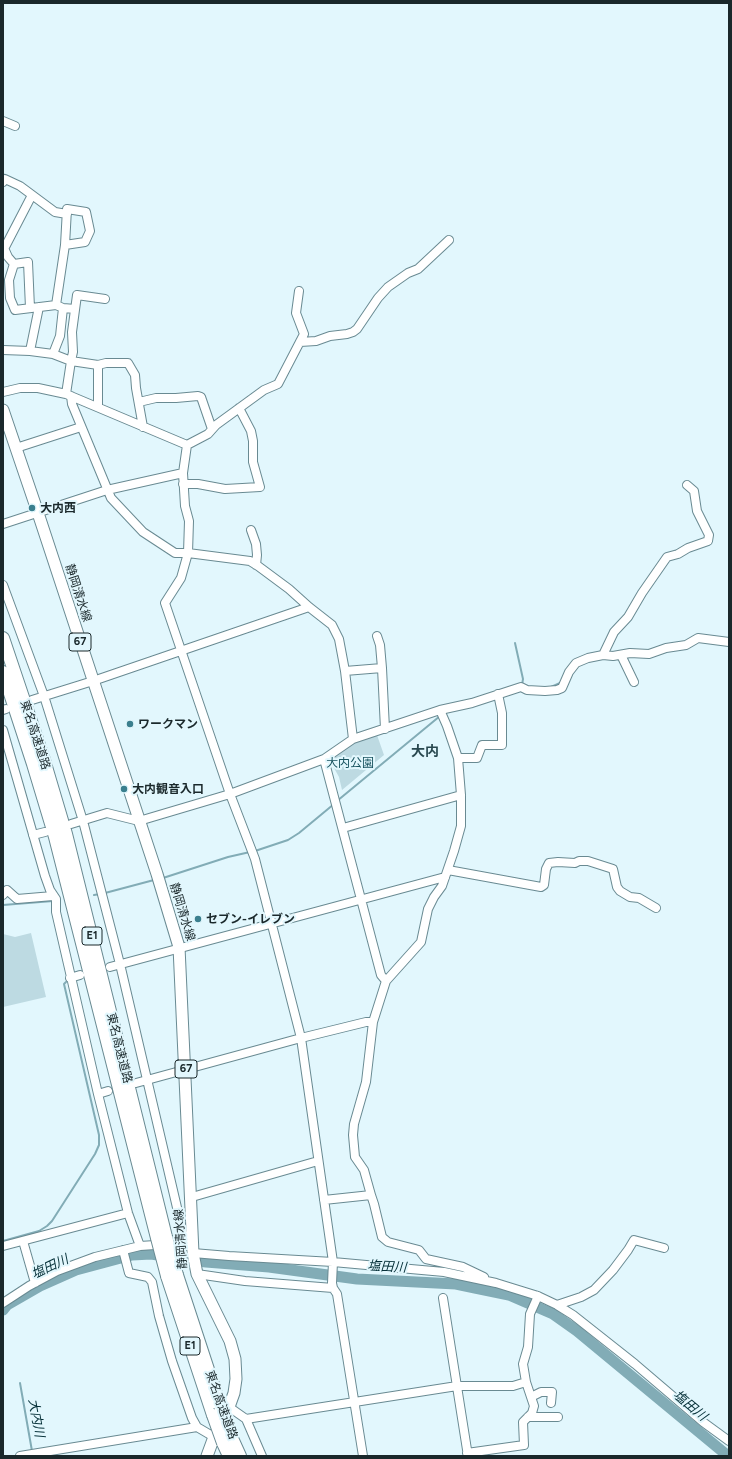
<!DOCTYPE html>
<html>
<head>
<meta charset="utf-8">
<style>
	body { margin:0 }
	#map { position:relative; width:732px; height:1459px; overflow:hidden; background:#e2f7fd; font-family:Figtree,sans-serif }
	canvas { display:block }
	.frame { position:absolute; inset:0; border:4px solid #1a282b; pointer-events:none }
</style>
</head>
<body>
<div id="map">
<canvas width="732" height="1459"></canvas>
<div class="frame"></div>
</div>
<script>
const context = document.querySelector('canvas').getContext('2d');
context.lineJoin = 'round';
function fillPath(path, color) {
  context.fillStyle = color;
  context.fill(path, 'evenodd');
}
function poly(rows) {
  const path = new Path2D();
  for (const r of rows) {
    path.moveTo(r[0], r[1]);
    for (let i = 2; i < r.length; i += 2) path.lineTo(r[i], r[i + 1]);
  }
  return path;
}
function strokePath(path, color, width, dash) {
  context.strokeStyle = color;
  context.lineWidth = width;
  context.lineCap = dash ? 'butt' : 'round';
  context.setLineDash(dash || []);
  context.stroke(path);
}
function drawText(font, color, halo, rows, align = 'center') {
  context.font = font + ' Figtree,"Noto Sans JP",sans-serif';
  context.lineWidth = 4;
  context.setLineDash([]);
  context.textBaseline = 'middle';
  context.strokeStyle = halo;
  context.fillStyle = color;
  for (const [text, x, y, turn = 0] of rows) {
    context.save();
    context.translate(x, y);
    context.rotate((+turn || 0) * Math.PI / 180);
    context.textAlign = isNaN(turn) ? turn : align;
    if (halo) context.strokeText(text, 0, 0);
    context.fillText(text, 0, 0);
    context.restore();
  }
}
fillPath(poly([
	[377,735,384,755,342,790,339,777,329,759,354,742],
	[31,933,46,997,3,1007,3,934,15,937]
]), '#bddae2');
strokePath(poly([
	[515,643,523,679,522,685],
	[551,687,560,683],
	[337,801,440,716],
	[255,851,288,840,299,833,334,804],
	[163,878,228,857,250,852],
	[105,893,154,880],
	[94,895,100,894],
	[3,905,53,901],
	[3,1241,39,1231,47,1226,52,1221,95,1154,99,1145,99,1135,64,984,66,982],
	[20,1383,32,1451]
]), '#82acb6', 2);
strokePath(poly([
	[3,1310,7,1305,40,1286,76,1270,132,1255,151,1254,206,1262,269,1267,357,1279,456,1284,475,1288,509,1295,553,1314,577,1331,728,1456]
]), '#82acb6', 11);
const minor = poly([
	[3,121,15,126],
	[3,182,5,179,20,186,55,212,67,214],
	[3,246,8,257,14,264,9,280,10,298,15,310,56,305,63,308,75,309],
	[4,249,32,195],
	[14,264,28,262,30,308],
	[56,305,65,245,67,209,86,212,90,231,85,242,65,245],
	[300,342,316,341,330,336,347,334,353,332,357,329,378,298,388,287,408,273,418,269,449,240],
	[3,350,30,351,53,354,71,361,98,365,106,363,128,363,135,375,136,388,143,427],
	[30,351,39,307],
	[53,354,60,336,63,308],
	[3,392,20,388,38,388,66,394,187,445],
	[66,394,71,361,73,352,72,332,77,295,105,299],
	[71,396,72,404,111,498,143,532,175,553,188,553,250,561,258,566,289,589,309,607,332,625,339,639,345,671,353,739],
	[139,402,156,398,176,398,198,396,201,397,212,429],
	[98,407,98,365],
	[187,445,183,473,185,506,189,521,188,553,181,578,165,603,230,794,255,859,301,1038,333,1262,332,1283,333,1288],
	[187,445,208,434,216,425,264,390,278,384,304,334,296,313,299,291],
	[16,448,81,427],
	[183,484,198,484,225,489,260,487,253,462,253,441,251,431,239,408],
	[3,524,107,490,183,473],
	[251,530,256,544,257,555,256,565],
	[3,585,44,696,83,821,120,964,186,1246],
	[377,636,380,645,382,668,385,729],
	[603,655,614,632,628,617,642,593,667,557,678,554,688,548,708,541,709,535,697,511,694,491,687,485],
	[621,655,634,682],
	[345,671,382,668],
	[32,700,93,681,309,607],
	[3,710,6,709],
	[3,730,45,876,50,890,56,899,56,912,98,1094,128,1213,140,1246],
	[458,758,477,758,482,745,502,745,502,713,498,694],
	[324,759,381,975,386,981],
	[71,824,107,813,139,821,230,794,324,759,353,739,440,710,472,703,521,687,527,690,545,691,557,690,562,688,569,672,576,663,588,658,603,655,613,656,630,653,649,654,666,648,686,645,698,638,729,642],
	[343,828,461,795],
	[33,835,45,832],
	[448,870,541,887,544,885,546,869,549,863,558,862,575,863,579,861,588,861,613,869,617,887,620,891,630,897,639,898,656,908],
	[3,895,7,890,17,899,53,896],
	[110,967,445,877],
	[70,978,80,975],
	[136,1083,301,1038,366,1022,373,1022,386,981,421,942,428,909,434,897,442,886,454,851,461,826,461,795,458,758,447,726,440,710],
	[98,1094,108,1091],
	[371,1195,364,1170,355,1157,353,1135,354,1124,366,1082,373,1022],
	[192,1197,318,1161],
	[324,1200,371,1195,374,1204,382,1237,388,1242,419,1250,426,1259,463,1267,484,1277],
	[23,1241,35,1283],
	[3,1246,128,1213],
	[123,1250,129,1273,148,1277,152,1282,159,1316,172,1361,192,1418,197,1427,214,1437],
	[193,1253,229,1256,333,1262,444,1272,496,1283,538,1296,557,1305,573,1315,635,1364,703,1422,729,1441],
	[197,1274,245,1281,333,1288,337,1294,363,1456],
	[443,1298,468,1456],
	[3,1303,29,1286,57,1271,95,1257,140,1246,155,1245,190,1245],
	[557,1305,581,1297,594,1290,613,1270,628,1250,634,1240,664,1248],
	[531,1397,541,1392,552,1392,551,1403],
	[229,1407,246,1419,262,1456],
	[528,1417,558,1417],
	[246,1419,457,1386,513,1386,526,1382,523,1364,528,1347,530,1314,538,1296],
	[467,1453,524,1445,523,1422,532,1413,534,1406,526,1382],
	[20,1456,197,1427]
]);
const major = poly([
	[3,410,38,513,157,874,179,947,193,1253,197,1274,230,1341,235,1359,236,1379,234,1393,229,1407,214,1437,207,1456]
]);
const highway = poly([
	[3,638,44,760,66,834,166,1237],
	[3,672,33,764,55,837,157,1238],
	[177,1275,220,1406],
	[167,1276,213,1415],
	[230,1434,240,1456],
	[223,1443,229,1456]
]);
strokePath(minor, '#698a92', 10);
strokePath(major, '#698a92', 13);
strokePath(highway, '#698a92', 14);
strokePath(minor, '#fff', 8);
strokePath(major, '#fff', 11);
strokePath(highway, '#fff', 12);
const highwayBridge = poly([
	[166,1237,177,1275],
	[157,1238,167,1276],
	[220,1406,230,1434],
	[213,1415,223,1443]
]);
strokePath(highwayBridge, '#698a92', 14, []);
strokePath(highwayBridge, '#fff', 12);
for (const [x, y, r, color] of [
	[32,508,4,"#3b7f8e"],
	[130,724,4,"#3b7f8e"],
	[124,789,4,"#3b7f8e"],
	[198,919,4,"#3b7f8e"]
]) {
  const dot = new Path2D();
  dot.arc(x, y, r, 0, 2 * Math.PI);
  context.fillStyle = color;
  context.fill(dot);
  strokePath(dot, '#e2f7fd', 1.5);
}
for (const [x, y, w] of [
	[80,642,22],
	[92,936,20],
	[186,1069,22],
	[190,1346,20]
]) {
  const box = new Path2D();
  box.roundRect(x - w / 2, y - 9, w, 18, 3);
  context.fillStyle = '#e2f7fd';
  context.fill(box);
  strokePath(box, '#1a282b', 1);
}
drawText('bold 11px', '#1a282b', null, [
	["67",80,642],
	["E1",92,936],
	["67",186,1069],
	["E1",190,1346]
]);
drawText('bold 12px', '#1a282b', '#e2f7fd', [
	["大内西",40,508],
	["ワークマン",138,724],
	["大内観音入口",132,789],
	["セブン-イレブン",206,919]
], 'left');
drawText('12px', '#1a282b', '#e2f7fd', [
	["静岡清水線",78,593,72],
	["東名高速道路",35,735,72],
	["静岡清水線",182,912,73],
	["東名高速道路",119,1048,76],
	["静岡清水線",181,1239,-94],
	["東名高速道路",221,1405,70]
]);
drawText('12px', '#17525e', '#e2f7fd', [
	["大内公園",350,763]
]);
drawText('italic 13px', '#042f37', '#e2f7fd', [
	["塩田川",50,1267,-25],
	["塩田川",387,1267,3],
	["塩田川",690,1406,40],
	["大内川",36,1418,80]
]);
drawText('bold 14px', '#28484f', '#e2f7fd', [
	["大内",425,752]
]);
</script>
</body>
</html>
